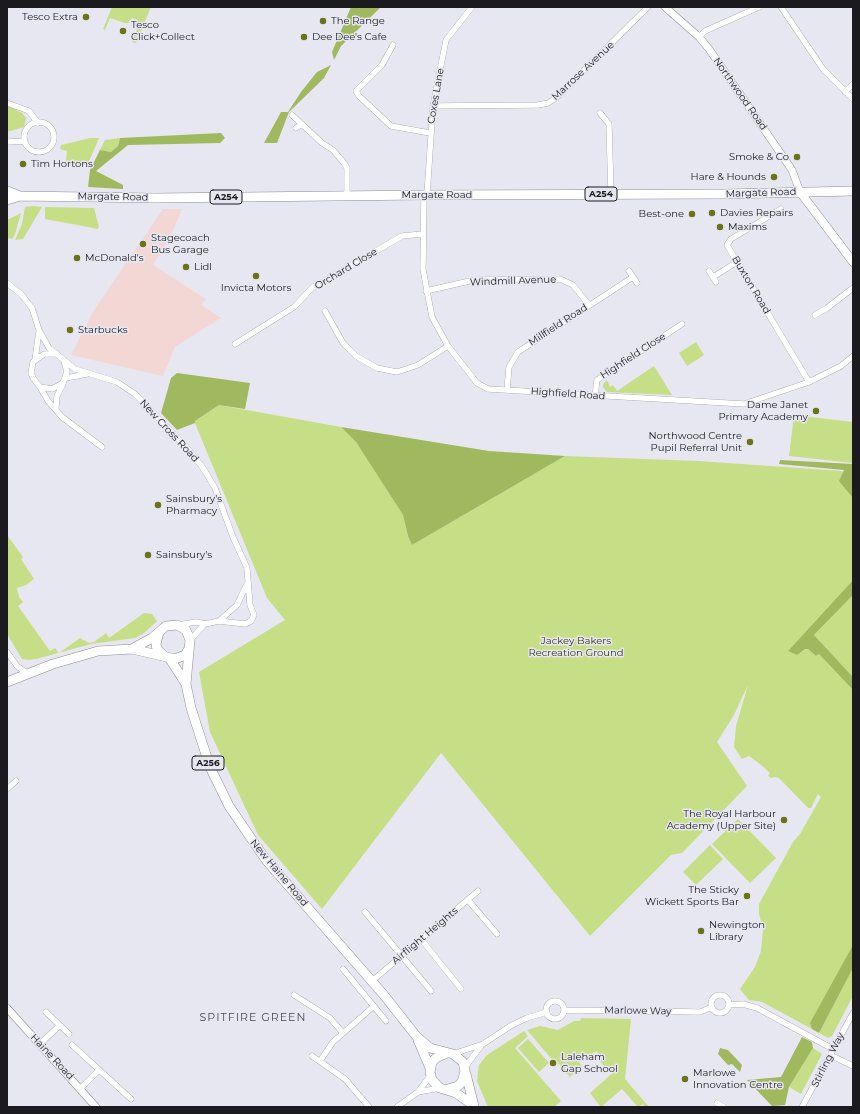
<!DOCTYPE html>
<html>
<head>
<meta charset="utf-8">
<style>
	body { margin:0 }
	#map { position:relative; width:860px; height:1114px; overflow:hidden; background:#e7e7f2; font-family:Montserrat,sans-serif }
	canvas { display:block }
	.frame { position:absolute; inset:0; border:8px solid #1b1b1f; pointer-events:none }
</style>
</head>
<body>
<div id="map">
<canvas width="860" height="1114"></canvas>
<div class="frame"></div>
</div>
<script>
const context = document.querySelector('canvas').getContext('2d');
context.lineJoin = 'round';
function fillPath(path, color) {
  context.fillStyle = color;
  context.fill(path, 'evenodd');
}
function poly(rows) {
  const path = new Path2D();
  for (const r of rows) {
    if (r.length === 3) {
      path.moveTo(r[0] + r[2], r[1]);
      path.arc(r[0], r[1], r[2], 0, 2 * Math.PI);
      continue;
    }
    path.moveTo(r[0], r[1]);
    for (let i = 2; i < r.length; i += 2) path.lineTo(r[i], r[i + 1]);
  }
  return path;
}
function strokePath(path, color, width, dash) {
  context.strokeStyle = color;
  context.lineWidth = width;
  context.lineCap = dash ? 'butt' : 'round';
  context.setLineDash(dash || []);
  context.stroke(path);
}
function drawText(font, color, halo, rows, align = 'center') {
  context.font = font + ' Montserrat,sans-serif';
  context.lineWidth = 3;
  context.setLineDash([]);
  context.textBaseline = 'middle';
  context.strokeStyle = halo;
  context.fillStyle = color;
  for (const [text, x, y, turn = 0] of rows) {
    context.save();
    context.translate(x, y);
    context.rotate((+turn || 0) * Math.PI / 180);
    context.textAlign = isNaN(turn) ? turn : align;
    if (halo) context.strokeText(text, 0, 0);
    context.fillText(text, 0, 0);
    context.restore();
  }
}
fillPath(poly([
	[163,209,182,209,168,242,153,265,206,299,201,305,221,318,175,347,163,376,71,355,94,310]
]), '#f2d7d5');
fillPath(poly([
	[112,7,151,7,136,43,132,42,137,29,133,23,135,19,132,18,128,23,125,23,110,18,105,30,103,29],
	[7,105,22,113,26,118,24,127,7,132],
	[90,138,99,138,87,166,70,165,70,162,66,161,67,151,60,149,61,145],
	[120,138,118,146,111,152,100,150,105,140],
	[34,206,42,207,23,239,15,240,22,224,25,207],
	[45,207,94,208,99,227,97,229,88,227,45,219],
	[21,213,15,234,12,239,7,238,7,220],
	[696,342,704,355,687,366,679,353],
	[654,366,672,395,607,392,603,387,603,384,607,380,610,387,613,385,617,391],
	[219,405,341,427,356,442,403,515,408,536,412,545,565,456,698,461,842,471,853,486,853,580,788,651,808,649,816,656,819,654,853,690,853,954,812,1029,762,1002,749,1000,740,989,755,967,761,951,763,929,759,914,759,904,793,842,800,834,821,797,818,794,811,808,808,808,779,778,775,777,771,778,768,776,770,773,760,764,749,756,742,759,734,747,736,726,748,685,734,715,717,742,747,786,682,853,671,855,590,936,441,753,322,909,258,835,210,732,199,672,285,620,267,598,195,423,195,421],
	[794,415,853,422,853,463,789,456],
	[7,535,23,557,21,559,34,579,26,585,17,588,19,597,23,602,18,606,50,651,55,648,59,653,80,638,89,643,94,642,106,633,109,638,144,613,152,614,157,621,144,633,135,638,91,644,36,659,29,660,22,659,7,634],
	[853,595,853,677,814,635],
	[738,819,776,858,750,883,712,844],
	[710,845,723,859,696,885,683,872],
	[853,968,853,996,832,1036,828,1038,819,1033],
	[581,1018,631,1019,625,1079,649,1107,645,1107,643,1104,638,1107,622,1089,601,1107,590,1093,616,1070,615,1068,609,1072,598,1059,601,1056,596,1051,590,1056,588,1054,579,1062,582,1066,570,1077,556,1061,563,1054,554,1062,527,1030,540,1026,558,1030,574,1021,580,1021],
	[524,1031,528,1036,515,1048,561,1101,554,1107,488,1107,477,1081,479,1065,487,1055],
	[528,1039,549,1063,539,1072,518,1048],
	[813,1048,822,1054,801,1094,789,1087]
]), '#c6de86');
fillPath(poly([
	[351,7,381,7,341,46,334,60,332,52],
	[331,65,324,78,289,112,277,143,264,143,281,112,288,112,301,92,317,72],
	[221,133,225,138,220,143,128,145,96,171,123,185,123,189,88,187,90,170,100,150,111,152,118,146,120,138],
	[177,373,250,383,245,409,219,405,195,421,195,423,177,430,161,413,171,378],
	[341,427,489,451,565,456,412,545,408,536,403,515,356,442],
	[780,460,853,464,853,498,839,481,844,470,779,464],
	[853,580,853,595,814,635,853,677,853,690,819,654,816,656,808,649,805,649,797,655,788,651],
	[853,945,853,968,819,1033,812,1029,810,1023],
	[802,1037,812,1042,813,1048,789,1087,785,1105,772,1106,747,1080,781,1077],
	[720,1048,728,1050,742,1065,740,1072,732,1064,728,1065,718,1054]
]), '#a0b85e');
const minor = poly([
	[781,7,823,69,853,99],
	[699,37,705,31,759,7],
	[393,45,382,65,356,91,359,96,391,126,430,133],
	[845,92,853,84],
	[7,103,29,111,38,123],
	[433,106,538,105,548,103,556,98,648,7],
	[600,113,609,124,611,194],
	[292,115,322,143,333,150,344,163,347,168,347,196],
	[39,137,15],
	[296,128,302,124],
	[7,142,25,141],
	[424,195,423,269,432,317,448,346,477,383,488,389,744,404,809,382,841,366,853,356],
	[427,195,433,106,446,40,472,7],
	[781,209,731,239,727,245,809,382],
	[629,271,637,283],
	[709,271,716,282],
	[713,277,737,262],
	[7,283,21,294,32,308,39,330,49,348,75,369,117,382,135,394,189,450,203,468,215,488,233,537,247,568,250,605,254,615,251,621,245,624,219,621,205,624,196,622,178,625],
	[426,291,474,280,560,279,573,285,589,305],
	[325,311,343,343,356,356,377,368,397,372,418,365,448,346],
	[815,315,827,308,853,288],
	[235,344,294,307,312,288,402,236,422,234],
	[54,354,44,354,33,362,31,373,33,378,40,387,52,389,63,383,67,372,64,361],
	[35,360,39,331],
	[66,378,87,374],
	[40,387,48,401,62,417,102,447],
	[507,390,509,367,518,352,633,277],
	[595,396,597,380,682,324],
	[56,408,57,396,63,384],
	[219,621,237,605,247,584],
	[190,640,205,624],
	[7,652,17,666,28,674],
	[7,789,16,781],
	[468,900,497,934],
	[365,912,431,991],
	[421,939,461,989],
	[343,969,386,1021],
	[372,981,478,891],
	[720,1004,9],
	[294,995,330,1018,343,1033],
	[555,1010,9],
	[729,1005,743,1004,757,1008,833,1049],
	[564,1010,700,1012,712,1007],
	[46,1012,69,1034],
	[40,1044,59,1026],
	[72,1045,131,1099],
	[453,1054,483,1044,512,1025,527,1018,547,1012],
	[830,1055,853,1066],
	[312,1056,345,1079,369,1107],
	[320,1061,333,1042,374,1006],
	[465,1067,481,1046],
	[81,1088,99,1070],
	[418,1092,430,1076],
	[717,1103,724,1107],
	[397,1107,418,1092,440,1088],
	[802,1107,853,1013]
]);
const tertiary = poly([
	[665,7,699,37,709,49,792,170,800,192],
	[7,1008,96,1107]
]);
const secondary = poly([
	[800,192,853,262]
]);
const primary = poly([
	[7,191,20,196,154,198,424,195,725,194,853,191],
	[7,200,20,196],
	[159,632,156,644,157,649,165,657],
	[132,649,152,638,166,626,177,625,186,630,190,640,186,684,191,708,210,767,229,806,266,860,383,994,417,1037,430,1048,453,1054,463,1062,465,1071,462,1082,458,1086,448,1089],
	[170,659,186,684],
	[7,682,53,664,98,651,132,649,175,659,185,655,188,650],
	[418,1040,430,1068],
	[447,1053,436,1058,432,1062,430,1072,432,1080,440,1088,456,1093,473,1105],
	[466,1074,474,1106]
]);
strokePath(minor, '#8c8c97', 6);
strokePath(tertiary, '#8c8c97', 8);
strokePath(secondary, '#8c8c97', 9);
strokePath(primary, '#8c8c97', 10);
strokePath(minor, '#fff', 5.5);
strokePath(tertiary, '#fff', 7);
strokePath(secondary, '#fff', 8);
strokePath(primary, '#fff', 9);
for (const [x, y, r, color] of [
	[86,17,4,"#6c7219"],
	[323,21,4,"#6c7219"],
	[123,31,4,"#6c7219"],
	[304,37,4,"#6c7219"],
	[797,157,4,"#6c7219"],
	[23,164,4,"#6c7219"],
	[774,177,4,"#6c7219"],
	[712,213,4,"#6c7219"],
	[692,214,4,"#6c7219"],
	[720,227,4,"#6c7219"],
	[143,244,4,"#6c7219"],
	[77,258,4,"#6c7219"],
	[186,267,4,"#6c7219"],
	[256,276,4,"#6c7219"],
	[70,330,4,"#6c7219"],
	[816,411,4,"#6c7219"],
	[750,442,4,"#6c7219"],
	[158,505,4,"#6c7219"],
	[148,555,4,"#6c7219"],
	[784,820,4,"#6c7219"],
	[747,896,4,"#6c7219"],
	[701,931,4,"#6c7219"],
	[553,1063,4,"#6c7219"],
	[685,1079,4,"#6c7219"]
]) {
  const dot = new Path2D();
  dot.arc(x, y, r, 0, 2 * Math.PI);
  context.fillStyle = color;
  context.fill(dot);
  strokePath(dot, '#e7e7f2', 1.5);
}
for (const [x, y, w] of [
	[601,194,32],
	[226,197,32],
	[208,763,32]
]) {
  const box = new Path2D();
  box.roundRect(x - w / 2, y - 7, w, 14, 3);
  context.fillStyle = '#e7e7f2';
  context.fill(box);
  strokePath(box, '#1b1b1f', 1);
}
drawText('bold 9px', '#1b1b1f', null, [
	["A254",601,194],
	["A254",226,197],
	["A256",208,763]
]);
drawText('10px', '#1b1b1f', '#e7e7f2', [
	["Tesco Extra",78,17,"right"],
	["The Range",331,21],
	["Tesco",131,25],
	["Click+Collect",131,37],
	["Dee Dee's Cafe",312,37],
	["Smoke & Co",789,157,"right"],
	["Tim Hortons",31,164],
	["Hare & Hounds",766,177,"right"],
	["Davies Repairs",720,213],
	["Best-one",684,214,"right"],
	["Maxims",728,227],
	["Stagecoach",151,238],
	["Bus Garage",151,250],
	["McDonald's",85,258],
	["Lidl",194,267],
	["Invicta Motors",256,288,"center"],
	["Starbucks",78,330],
	["Dame Janet",808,405,"right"],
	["Primary Academy",808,417,"right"],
	["Northwood Centre",742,436,"right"],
	["Pupil Referral Unit",742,448,"right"],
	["Sainsbury's",166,499],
	["Pharmacy",166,511],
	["Sainsbury's",156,555],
	["The Royal Harbour",776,814,"right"],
	["Academy (Upper Site)",776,826,"right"],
	["The Sticky",739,890,"right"],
	["Wickett Sports Bar",739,902,"right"],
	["Newington",709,925],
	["Library",709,937],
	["Laleham",561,1057],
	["Gap School",561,1069],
	["Marlowe",693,1073],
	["Innovation Centre",693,1085]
], 'left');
drawText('10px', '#1b1b1f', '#e7e7f2', [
	["Marrose Avenue",583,71,-43],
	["Northwood Road",740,94,55],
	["Coxes Lane",436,96,-80],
	["Margate Road",761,193,-2],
	["Margate Road",437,195],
	["Margate Road",113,197,1],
	["Orchard Close",346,269,-31],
	["Windmill Avenue",513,281,-2],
	["Buxton Road",751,285,59],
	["Millfield Road",558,325,-33],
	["Highfield Close",633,356,-33],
	["Highfield Road",568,394,4],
	["New Cross Road",169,431,47],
	["New Haine Road",279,873,50],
	["Airflight Heights",425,936,-40],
	["Marlowe Way",638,1011,1],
	["Haine Road",52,1057,47],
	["Stirling Way",828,1060,-63]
]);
drawText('10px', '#2e3812', '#e7e7f2', [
	["Jackey Bakers",576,641],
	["Recreation Ground",576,653]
]);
context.letterSpacing = '1px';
drawText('11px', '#4c4b55', '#e7e7f2', [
	["SPITFIRE GREEN",253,1018]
]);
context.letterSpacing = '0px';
</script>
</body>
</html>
